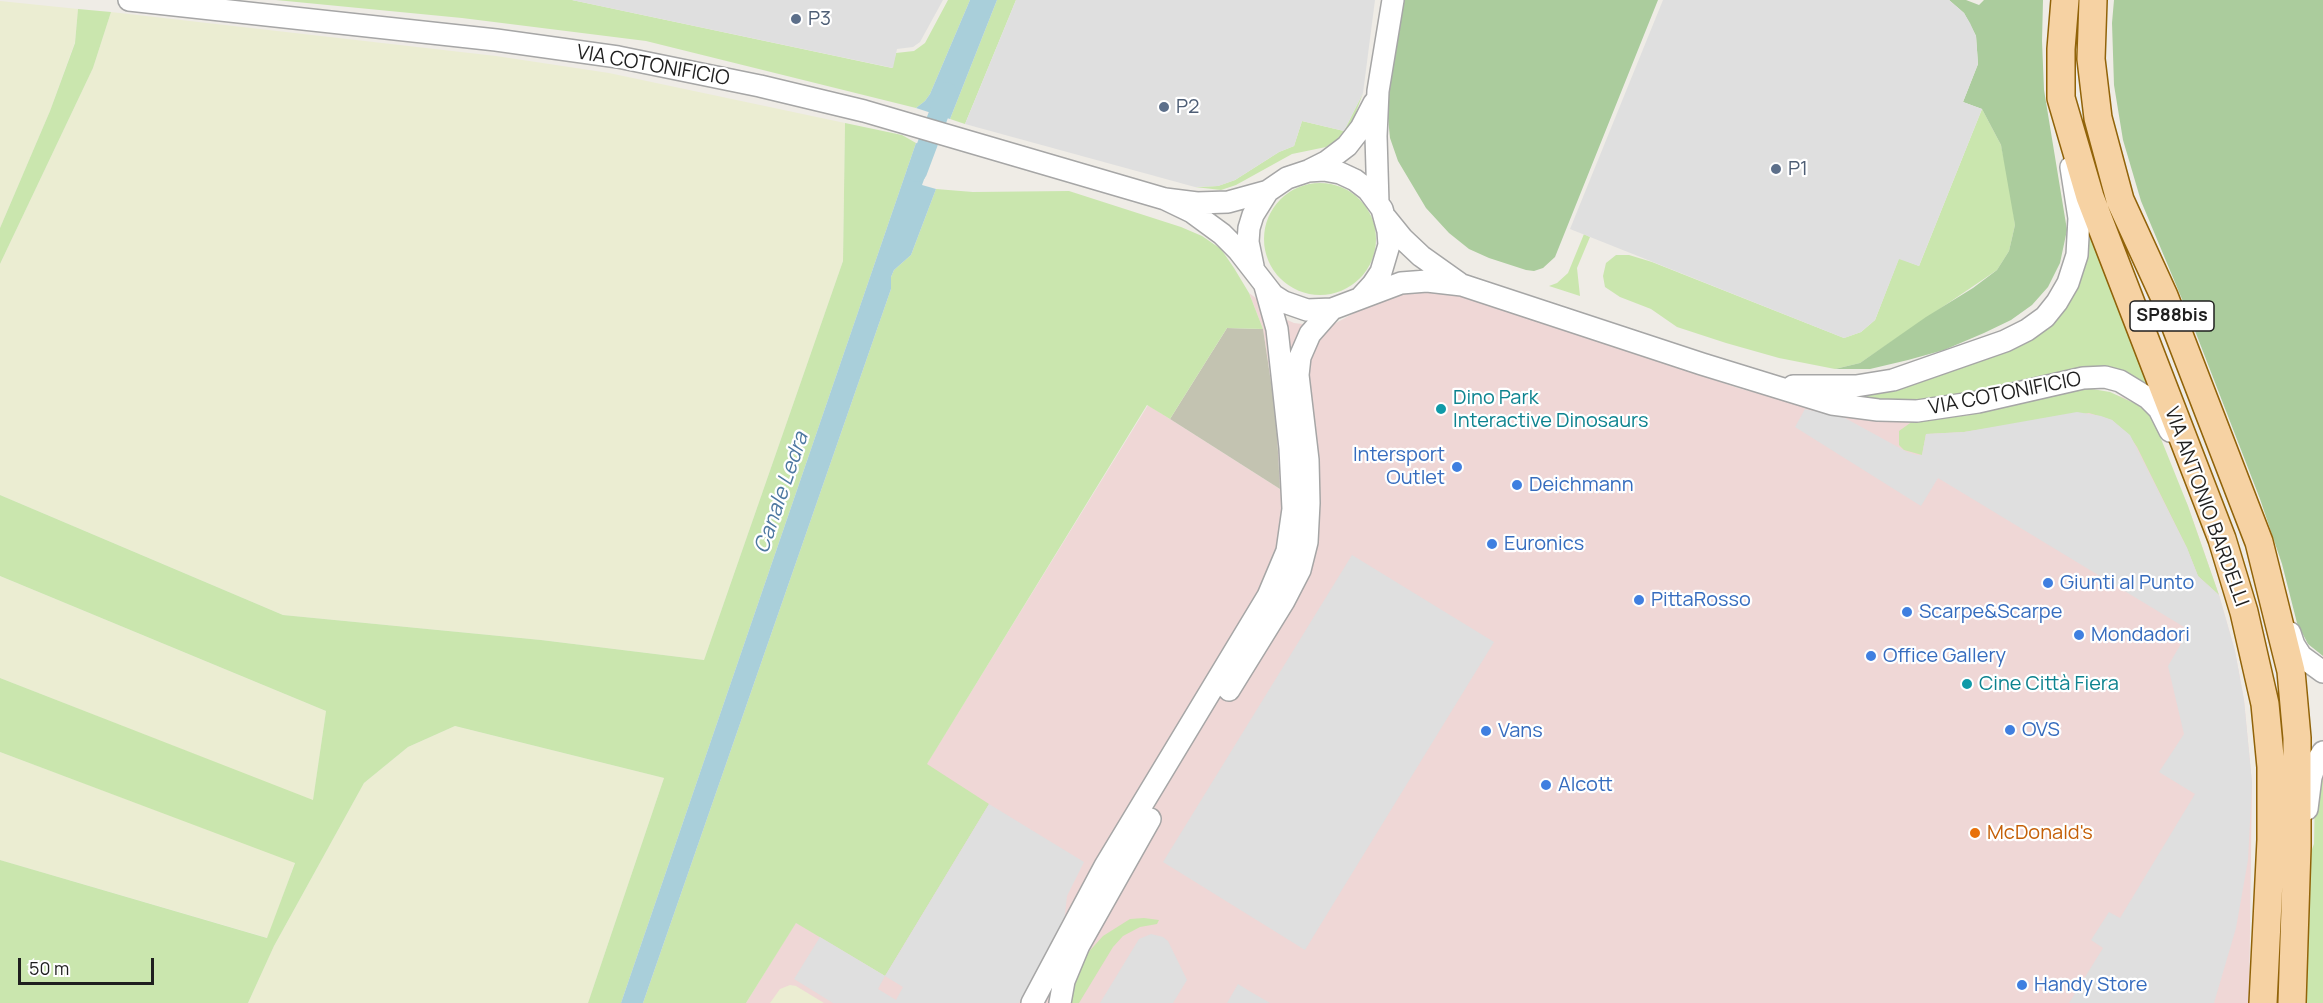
<!DOCTYPE html>
<html>
<head>
<meta charset="utf-8">
<style>
	body { margin:0 }
	#map { position:relative; width:2323px; height:1003px; overflow:hidden; background:#efece6; font-family:Manrope,sans-serif }
	canvas { display:block }
	.scale { position:absolute; left:18px; top:958px; width:136px; height:27px; box-sizing:border-box; border:3px solid #1f1f1f; border-top:0; padding-left:8px; font-size:18px; line-height:21px; white-space:nowrap; color:#1f1f1f; -webkit-text-stroke:4px #fff; paint-order:stroke }
</style>
</head>
<body>
<div id="map">
<canvas width="2323" height="1003"></canvas>
<div class="scale">50 m</div>
</div>
<script>
const context = document.querySelector('canvas').getContext('2d');
context.lineJoin = 'round';
function fillPath(path, color) {
  context.fillStyle = color;
  context.fill(path, 'evenodd');
}
function poly(rows) {
  const path = new Path2D();
  for (const r of rows) {
    if (r.length === 3) {
      path.moveTo(r[0] + r[2], r[1]);
      path.arc(r[0], r[1], r[2], 0, 2 * Math.PI);
      continue;
    }
    path.moveTo(r[0], r[1]);
    for (let i = 2; i < r.length; i += 2) path.lineTo(r[i], r[i + 1]);
  }
  return path;
}
function strokePath(path, color, width, dash) {
  context.strokeStyle = color;
  context.lineWidth = width;
  context.lineCap = dash ? 'butt' : 'round';
  context.setLineDash(dash || []);
  context.stroke(path);
}
function drawText(font, color, halo, rows, align = 'center') {
  context.font = font + ' Manrope,sans-serif';
  context.lineWidth = 4.5;
  context.setLineDash([]);
  context.textBaseline = 'middle';
  context.strokeStyle = halo;
  context.fillStyle = color;
  for (const [text, x, y, turn = 0] of rows) {
    context.save();
    context.translate(x, y);
    context.rotate((+turn || 0) * Math.PI / 180);
    context.textAlign = isNaN(turn) ? turn : align;
    if (halo) context.strokeText(text, 0, 0);
    context.fillText(text, 0, 0);
    context.restore();
  }
}
fillPath(poly([
	[1411,288,1464,295,1738,388,1816,409,1898,420,1934,420,1971,415,1988,408,2076,390,2092,389,2123,397,2147,412,2188,506,2219,595,2235,651,2244,700,2252,783,2249,1003,746,1003,796,922,885,976,926,765,1148,405,1280,489,1276,416,1263,329,1249,293,1283,318,1294,323,1319,326,1334,324,1380,299]
]), '#efd7d6');
fillPath(poly([
	[1227,328,1263,329,1276,416,1280,489,1170,419]
]), '#c3c3b1');
fillPath(poly([
	[0,1,78,9,75,42,50,111,0,228],
	[111,12,496,56,609,73,845,123,843,261,704,660,541,640,283,615,0,495,0,264,93,68],
	[0,576,326,711,313,801,0,678],
	[455,726,664,778,588,1003,248,1003,274,946,364,783,408,747],
	[0,752,295,862,268,938,0,860],
	[790,985,796,986,824,1003,770,1003,780,989]
]), '#ebedd2');
fillPath(poly([
	[276,0,572,0,892,68,896,53,914,51,925,43,948,0,970,0,930,94,925,101,916,108,646,41,462,18],
	[997,0,1016,0,965,124,950,119],
	[78,9,111,12,93,68,0,264,0,228,50,111,75,43],
	[1363,93,1351,126,1337,140,1326,147,1292,154,1236,185,1221,190,1195,187,1218,186,1235,180,1279,152,1294,146,1302,121,1344,131],
	[1982,109,2001,145,2011,192,2015,225,2009,251,1997,270,1860,363,1835,369,1779,358,1726,343,1677,327,1651,309,1620,297,1605,287,1603,276,1606,263,1616,255,1629,255,1652,262,1844,338,1861,332,1875,320,1899,258,1919,266],
	[845,123,902,135,916,143,621,1003,588,1003,664,778,455,726,408,747,364,783,274,946,248,1003,0,1003,0,860,267,938,295,863,0,752,0,678,313,800,326,711,0,576,0,495,283,615,541,640,704,660,843,261],
	[1320,239,56],
	[936,189,973,192,1069,191,1181,227,1202,236,1221,249,1234,268,1249,293,1263,329,1227,328,1170,419,1147,405,927,764,989,804,885,976,796,923,746,1003,643,1003,891,289,891,277,894,270,911,255],
	[2090,227,2153,389,2128,374,1974,392,1928,400,1883,402,1823,394,1995,353,2085,264],
	[1584,234,1590,237,1577,268,1580,296,1549,286,1557,283,1568,273],
	[2092,389,2110,392,2136,404,2147,412,2155,424,2188,506,2219,595,2198,576,2187,548,2137,447,2129,435,2112,420,2089,413,1964,432,1926,434,1922,455,1904,450,1899,445,1899,431,1913,421,1971,415,1988,408,2076,390],
	[2323,764,2323,1003,2301,1003,2305,868,2314,844,2315,791],
	[1144,918,1159,920,1157,924,1140,927,1123,936,1113,947,1079,1003,1066,1003,1085,956,1103,936,1130,919]
]), '#cae6ae');
fillPath(poly([
	[1403,0,1658,0,1555,257,1543,268,1534,271,1526,270,1489,258,1469,249,1449,233,1426,208,1398,161,1390,138,1387,108],
	[1949,0,1966,0,1979,5,1984,0,2043,0,2042,41,2044,90,2067,230,2060,263,2048,287,2032,305,2011,320,1984,333,1944,350,1908,360,1870,369,1835,369,1860,363,1926,317,1973,288,1997,270,2009,251,2015,225,2001,145,1982,109,1963,102,1978,64,1976,36,1964,13],
	[2114,0,2323,0,2323,656,2308,644,2297,623,2282,564,2260,499,2192,323,2141,201,2123,140,2114,85,2112,23]
]), '#abcc9d');
fillPath(poly([
	[572,0,943,0,920,42,913,47,897,49,893,68],
	[1016,0,1375,0,1363,93,1344,131,1302,121,1294,146,1279,152,1235,180,1218,186,1195,187,965,124],
	[1663,0,1949,0,1964,13,1970,23,1976,36,1978,64,1963,102,1982,109,1919,266,1899,259,1875,320,1861,332,1844,338,1570,229],
	[1805,409,1845,418,1907,452,1917,455,1922,455,1926,434,1964,432,2077,412,2101,416,2112,420,2130,435,2187,548,2198,576,2219,595,2235,651,2244,700,2252,783,2248,860,2236,928,2214,1003,2069,1003,2103,948,2091,940,2109,912,2120,918,2195,794,2159,772,2184,734,2168,666,2189,630,1938,478,1921,506,1795,427],
	[1352,555,1494,642,1305,950,1163,862],
	[989,804,1084,862,1067,896,1064,923,1019,1003,833,1003,794,979,820,937,885,976],
	[885,976,903,987,896,1000,878,989],
	[1151,934,1163,937,1168,941,1187,980,1173,1003,1100,1003,1139,939],
	[1238,984,1251,992,1270,1003,1227,1003]
]), '#dfdfdf');
fillPath(poly([
	[970,0,997,0,950,119,916,108,925,101,930,94],
	[916,143,935,149,922,185,936,189,911,255,894,270,891,277,891,289,643,1003,621,1003]
]), '#a9cfda');
strokePath(poly([
	[917,172,947,92]
]), '#a9cfda', 20);
const minor = poly([
	[129,0,496,40,618,57,760,86,864,111,1165,199,1197,203,1228,202,1268,191],
	[1310,170,1326,162,1347,146,1361,128,1374,103],
	[1165,199,1192,212,1222,234,1238,250,1273,295,1284,302,1307,310,1332,309,1401,283,1427,281,1462,285,1702,364,1832,404,1878,410,1917,411,1978,402,2083,378,2105,377,2120,381,2148,398,2159,409,2170,431],
	[1378,203,1376,136,1378,91,1393,0],
	[1386,218,1403,239,1421,256,1459,283],
	[1253,266,1248,242,1249,228,1253,215,1268,191,1287,178,1308,171,1324,170,1340,173,1355,180,1368,190,1382,209,1388,231,1389,245,1381,272,1373,284,1362,296],
	[1793,386,1856,386,1893,380,2005,341,2027,330,2045,317,2057,302,2068,283,2077,255,2079,218,2071,167],
	[2290,633,2294,645,2301,656,2323,672],
	[1229,690,1284,601,1300,570,1307,542,1309,503,1308,460,1298,375,1300,357,1310,334,1332,309],
	[2307,809,2311,777,2316,763,2323,752],
	[1032,1003,1105,866,1268,596,1287,551,1293,509,1290,448,1277,329,1265,286],
	[1060,1003,1064,981,1079,945,1150,819]
]);
const major = poly([
	[2065,0,2061,49,2061,98,2090,197,2222,539,2244,612,2265,704,2271,767,2271,840,2263,1003],
	[2093,0,2091,59,2098,118,2120,200,2164,296,2259,542,2291,671,2297,738,2297,847,2292,1003]
]);
strokePath(minor, '#a6a6a6', 24);
strokePath(major, '#916309', 30);
strokePath(minor, '#fff', 21);
strokePath(major, '#f6d2a3', 27);
for (const [x, y, r, color] of [
	[796,19,6,"#5c6f8a"],
	[1164,107,6,"#5c6f8a"],
	[1776,169,6,"#5c6f8a"],
	[1441,409,6,"#0f9aa8"],
	[1457,467,6,"#3f7fe0"],
	[1517,485,6,"#3f7fe0"],
	[1492,544,6,"#3f7fe0"],
	[2048,583,6,"#3f7fe0"],
	[1639,600,6,"#3f7fe0"],
	[1907,612,6,"#3f7fe0"],
	[2079,635,6,"#3f7fe0"],
	[1871,656,6,"#3f7fe0"],
	[1967,684,6,"#0f9aa8"],
	[2010,730,6,"#3f7fe0"],
	[1486,731,6,"#3f7fe0"],
	[1546,785,6,"#3f7fe0"],
	[1975,833,6,"#e8710a"],
	[2022,985,6,"#3f7fe0"]
]) {
  const dot = new Path2D();
  dot.arc(x, y, r, 0, 2 * Math.PI);
  context.fillStyle = color;
  context.fill(dot);
  strokePath(dot, '#fff', 2);
}
for (const [x, y, w] of [
	[2172,316,84]
]) {
  const box = new Path2D();
  box.roundRect(x - w / 2, y - 15, w, 30, 4.5);
  context.fillStyle = '#fff';
  context.fill(box);
  strokePath(box, '#1f1f1f', 1.5);
}
drawText('bold 18px', '#1f1f1f', null, [
	["SP88bis",2172,316]
]);
drawText('20px', '#4e5e75', '#fff', [
	["P3",808,19],
	["P2",1176,107],
	["P1",1788,169]
], 'left');
drawText('20px', '#1f1f1f', '#fff', [
	["VIA COTONIFICIO",653,66,10],
	["VIA COTONIFICIO",2005,394,-11],
	["VIA ANTONIO BARDELLI",2206,507,70]
]);
drawText('20px', '#0d838f', '#fff', [
	["Dino Park",1453,398],
	["Interactive Dinosaurs",1453,421],
	["Cine Città Fiera",1979,684]
], 'left');
drawText('20px', '#366cbe', '#fff', [
	["Intersport",1445,455,"right"],
	["Outlet",1445,478,"right"],
	["Deichmann",1529,485],
	["Euronics",1504,544],
	["Giunti al Punto",2060,583],
	["PittaRosso",1651,600],
	["Scarpe&Scarpe",1919,612],
	["Mondadori",2091,635],
	["Office Gallery",1883,656],
	["OVS",2022,730],
	["Vans",1498,731],
	["Alcott",1558,785],
	["Handy Store",2034,985]
], 'left');
drawText('20px', '#c56008', '#fff', [
	["McDonald's",1987,833]
], 'left');
drawText('italic 21px', '#4d78a1', '#fff', [
	["Canale Ledra",782,493,-71]
]);
</script>
</body>
</html>
